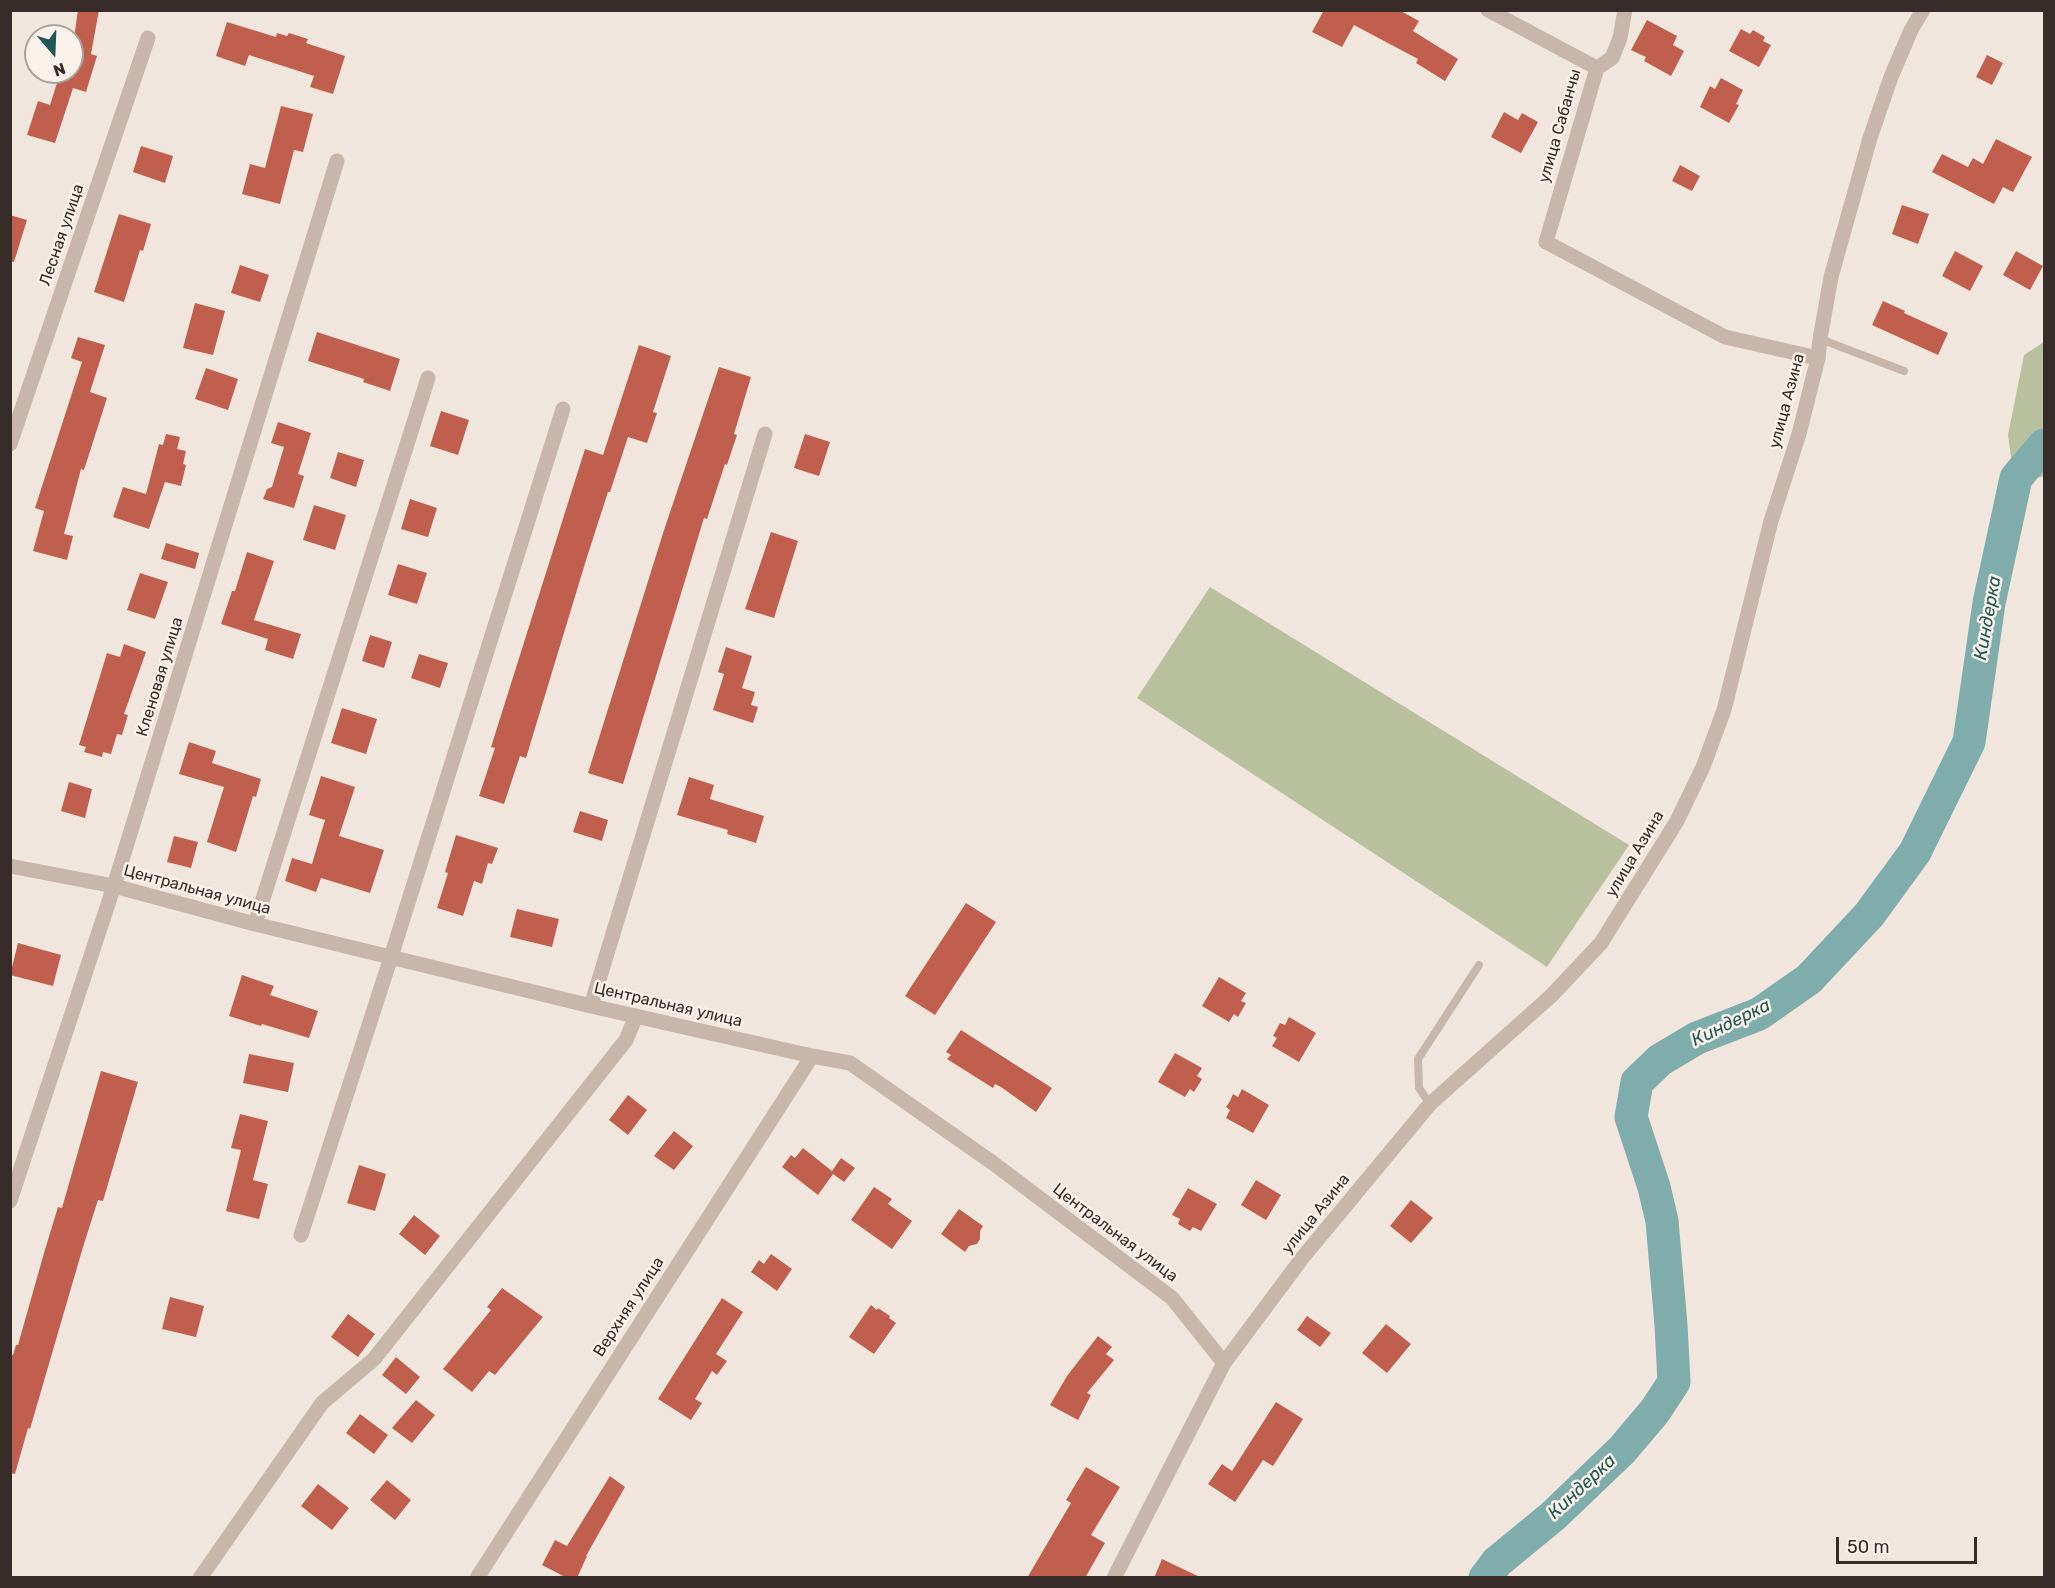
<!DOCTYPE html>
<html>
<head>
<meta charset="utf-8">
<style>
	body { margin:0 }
	#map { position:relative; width:2055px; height:1588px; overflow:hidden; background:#f1e6de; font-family:Rubik,sans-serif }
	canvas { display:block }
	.frame { position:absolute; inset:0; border:12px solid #372c29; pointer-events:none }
	.north { position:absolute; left:24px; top:24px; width:60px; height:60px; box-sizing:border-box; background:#f9f1ea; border:2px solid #aba29d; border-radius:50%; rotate:161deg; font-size:16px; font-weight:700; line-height:24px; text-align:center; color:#372c29 }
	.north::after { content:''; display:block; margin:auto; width:21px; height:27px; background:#215755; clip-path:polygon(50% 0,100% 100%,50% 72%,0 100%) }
	.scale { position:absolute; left:1836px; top:1537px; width:141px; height:27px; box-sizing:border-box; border:3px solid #372c29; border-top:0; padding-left:8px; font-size:18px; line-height:21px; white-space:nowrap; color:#372c29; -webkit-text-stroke:4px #f9f1ea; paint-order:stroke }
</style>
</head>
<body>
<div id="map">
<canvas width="2055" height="1588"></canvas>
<div class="frame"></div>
<div class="north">N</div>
<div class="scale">50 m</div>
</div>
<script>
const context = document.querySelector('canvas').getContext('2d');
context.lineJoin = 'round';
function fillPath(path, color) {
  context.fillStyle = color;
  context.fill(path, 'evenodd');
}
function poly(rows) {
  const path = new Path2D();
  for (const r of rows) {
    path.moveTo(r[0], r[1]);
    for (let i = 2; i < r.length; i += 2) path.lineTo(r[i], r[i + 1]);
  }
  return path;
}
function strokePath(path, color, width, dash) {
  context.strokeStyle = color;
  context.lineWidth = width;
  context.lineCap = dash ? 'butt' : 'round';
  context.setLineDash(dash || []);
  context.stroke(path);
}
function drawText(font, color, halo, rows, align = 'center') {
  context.font = font + ' Rubik,sans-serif';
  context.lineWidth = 5;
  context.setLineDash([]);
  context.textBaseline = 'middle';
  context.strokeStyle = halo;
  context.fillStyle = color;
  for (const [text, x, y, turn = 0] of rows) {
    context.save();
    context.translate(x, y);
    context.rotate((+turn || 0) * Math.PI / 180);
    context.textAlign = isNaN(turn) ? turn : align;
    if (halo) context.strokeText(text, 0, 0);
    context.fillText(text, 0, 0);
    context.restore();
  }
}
fillPath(poly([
	[2044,342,2044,476,2033,479,2013,472,2008,435,2024,355],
	[1210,587,1629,845,1547,967,1137,698]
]), '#b8c09e');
strokePath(poly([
	[1485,1578,1497,1562,1553,1516,1622,1450,1655,1411,1674,1382,1671,1325,1662,1221,1654,1187,1631,1117,1637,1082,1660,1060,1697,1038,1759,1014,1809,979,1869,915,1915,852,1969,742,1989,603,2016,478,2044,445]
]), '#7eadab', 33);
fillPath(poly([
	[78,10,99,10,91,54,97,56,86,92,73,88,55,143,27,135,38,101,50,105,57,83,33,75,34,72,72,72,72,52],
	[1324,10,1399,10,1419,21,1413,31,1458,59,1445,81,1416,63,1418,59,1354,25,1342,47,1312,32],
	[1647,20,1677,36,1673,45,1684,51,1671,76,1644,61,1646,57,1631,50],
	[227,22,276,37,277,33,287,36,289,33,308,39,306,43,345,56,333,94,310,87,314,76,249,55,245,66,216,56],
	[1741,29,1750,34,1753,30,1765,37,1763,41,1771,45,1759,67,1729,51],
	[1987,55,2003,63,1992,85,1976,77],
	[1721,78,1743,90,1736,104,1739,105,1729,123,1700,107,1710,86,1715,89],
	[281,106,313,114,303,152,294,150,280,204,242,194,250,164,265,168],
	[1504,112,1518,120,1522,113,1538,122,1521,153,1491,137],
	[1996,139,2032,157,2013,192,2003,187,1994,204,1932,172,1942,154,1968,167,1973,158,1983,164],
	[141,146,173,156,165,183,133,172],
	[1680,165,1700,176,1692,191,1672,181],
	[1902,205,1929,214,1918,244,1892,234],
	[119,214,151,224,143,251,140,250,124,302,94,292],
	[10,215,27,220,14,262,10,261],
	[1955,251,1983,266,1970,291,1942,276],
	[2016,251,2043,266,2030,290,2003,275],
	[240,265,269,275,260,302,231,293],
	[1883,301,1905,311,1904,313,1948,333,1938,355,1872,325],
	[195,303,225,311,213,355,183,348],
	[317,332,400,359,390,391,363,382,364,379,308,361],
	[78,337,105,345,90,392,107,398,84,470,81,469,64,534,73,536,67,560,33,551,44,511,35,508,82,362,71,358],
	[639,345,671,356,653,412,657,413,647,443,628,437,610,492,608,492,587,557,526,758,520,756,504,804,479,796,495,748,491,747,585,449,603,455],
	[719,367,751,377,734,434,737,435,727,465,725,464,707,519,704,518,623,784,588,773,665,527],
	[206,368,238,379,228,410,195,399],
	[441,411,469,420,458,455,430,446],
	[278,422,311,433,298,474,304,476,294,508,263,499,267,489,272,487,284,447,271,443],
	[166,434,180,437,177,449,186,451,183,464,186,465,181,486,165,482,149,529,113,517,123,487,146,494,159,444,163,445],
	[805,434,830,442,819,476,794,468],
	[338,452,364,460,356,487,330,478],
	[410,499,437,508,428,537,401,529],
	[314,505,346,515,335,550,303,540],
	[771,532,798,541,774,618,745,609],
	[166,543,199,553,195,569,161,559],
	[247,552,274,561,254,620,301,634,293,659,265,650,268,639,221,624,232,591,235,591],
	[398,564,427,573,417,604,388,595],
	[140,573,168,582,155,619,127,610],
	[370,635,392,642,384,668,362,661],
	[124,644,146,652,124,714,128,715,122,735,117,734,111,754,103,752,102,757,84,752,86,747,79,745,107,653,120,657],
	[726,647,752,656,742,688,755,692,751,705,758,707,753,723,713,710,724,674,718,672],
	[419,654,448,663,440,688,411,678],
	[342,708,377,719,366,754,331,743],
	[189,742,216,751,212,763,261,779,256,797,253,796,236,852,207,842,224,787,179,774],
	[321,776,355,787,339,836,384,850,370,893,321,878,316,892,285,881,292,858,312,864,325,820,309,815],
	[689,777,714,785,710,799,764,816,756,843,727,834,728,830,677,815],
	[69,782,92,789,85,818,61,811],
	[580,811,608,820,602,841,573,832],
	[456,835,498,848,492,864,488,863,482,884,474,881,463,916,437,908,448,873,445,872],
	[174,836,198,842,191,868,167,862],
	[966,903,996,922,935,1015,905,996],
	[517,909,559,919,552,947,510,937],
	[18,943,61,955,53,986,10,975],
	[242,975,274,986,270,995,318,1011,309,1038,262,1024,261,1026,229,1016],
	[1219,977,1246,993,1241,1001,1246,1003,1238,1017,1234,1014,1229,1022,1202,1006],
	[1289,1017,1316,1033,1299,1062,1272,1046,1277,1038,1273,1036,1280,1023,1285,1025],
	[961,1030,1052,1088,1036,1112,1001,1087,995,1084,993,1088,947,1059,951,1055,946,1052],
	[1175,1053,1202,1068,1197,1076,1202,1079,1194,1092,1190,1089,1185,1097,1158,1082],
	[249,1054,294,1063,288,1092,243,1083],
	[101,1071,138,1082,103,1201,98,1200,83,1247,30,1429,28,1428,15,1474,10,1473,10,1354,13,1355,16,1345,18,1345,44,1253,58,1207,62,1208],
	[1242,1089,1269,1105,1253,1133,1226,1118,1230,1110,1226,1107,1230,1101,1233,1094,1238,1097],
	[628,1095,647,1110,628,1135,609,1120],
	[240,1114,268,1121,253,1180,268,1184,259,1219,226,1211,241,1150,231,1148],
	[674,1131,693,1146,674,1170,654,1156],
	[803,1148,832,1171,841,1158,855,1168,844,1182,833,1174,818,1195,782,1167,791,1155,795,1158],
	[359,1165,386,1174,375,1211,347,1203],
	[1256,1180,1281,1195,1266,1220,1241,1205],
	[874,1187,892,1199,888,1204,912,1221,892,1249,851,1220],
	[1188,1188,1217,1204,1201,1231,1193,1227,1190,1231,1178,1224,1180,1219,1172,1215],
	[1411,1200,1433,1218,1411,1243,1390,1226],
	[959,1209,983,1226,980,1231,980,1239,977,1244,969,1246,965,1252,941,1234],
	[414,1215,440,1236,425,1255,399,1234],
	[771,1254,792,1269,777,1291,751,1272,759,1260,764,1264],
	[502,1288,543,1317,495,1375,489,1371,472,1392,443,1369,491,1310,487,1307],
	[170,1297,204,1306,196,1337,162,1329],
	[722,1298,743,1312,716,1354,727,1361,717,1375,712,1371,695,1399,702,1403,691,1420,658,1399],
	[871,1305,877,1310,878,1308,890,1316,889,1318,896,1323,874,1354,849,1337],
	[348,1314,375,1334,358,1357,331,1337],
	[1307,1316,1331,1333,1320,1347,1297,1330],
	[1386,1324,1411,1344,1387,1373,1362,1353],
	[1098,1336,1112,1347,1106,1354,1114,1360,1087,1393,1091,1395,1078,1420,1050,1405,1067,1376],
	[396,1357,420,1377,406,1394,382,1375],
	[416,1400,435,1415,412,1443,392,1428],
	[1276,1402,1303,1419,1273,1466,1263,1460,1235,1502,1208,1484,1222,1464,1232,1471],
	[360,1414,388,1435,374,1454,346,1433],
	[1086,1467,1120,1487,1091,1535,1105,1543,1085,1578,1027,1578,1071,1503,1066,1500],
	[610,1476,625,1487,586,1556,587,1556,577,1578,567,1578,542,1565,555,1540,567,1546],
	[387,1480,411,1500,395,1520,370,1500],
	[318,1484,349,1508,332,1530,301,1506],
	[1162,1559,1202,1578,1154,1578]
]), '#c05f4d');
strokePath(poly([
	[1820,339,1904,371],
	[1430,1104,1419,1088,1418,1059,1479,965]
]), '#c9b6aa', 8);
strokePath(poly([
	[1488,10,1597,68],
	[1597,68,1546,242,1725,337,1818,358],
	[1597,68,1612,58,1620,38,1625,10],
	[10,444,148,38],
	[10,866,114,886,255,924,591,1006,812,1056,850,1063,993,1163,1172,1298,1224,1363],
	[255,924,428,378],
	[591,1006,765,434],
	[10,1201,114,886,337,161],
	[301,1235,391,957,563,409],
	[200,1578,322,1403,374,1359,626,1040,636,1016],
	[477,1578,812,1056]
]), '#c9b6aa', 15);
strokePath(poly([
	[1114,1578,1224,1363,1303,1257,1430,1104,1551,996,1601,943,1677,821,1703,767,1724,710,1771,521,1799,434,1818,358,1820,339,1831,277,1870,138,1891,77,1911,30,1923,10]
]), '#c9b6aa', 15);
drawText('16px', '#372c29', '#f9f1ea', [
	["улица Сабанчы",1560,126,-74],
	["Лесная улица",62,235,-71],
	["улица Азина",1787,401,-75],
	["Кленовая улица",160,677,-73],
	["улица Азина",1635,854,-59],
	["Центральная улица",197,890,15],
	["Центральная улица",668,1005,13],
	["улица Азина",1316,1214,-51],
	["Центральная улица",1115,1233,37],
	["Верхняя улица",629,1307,-57]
]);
drawText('italic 18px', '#215755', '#f9f1ea', [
	["Киндерка",1988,618,-80],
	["Киндерка",1731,1023,-26],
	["Киндерка",1582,1487,-43]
]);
</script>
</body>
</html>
